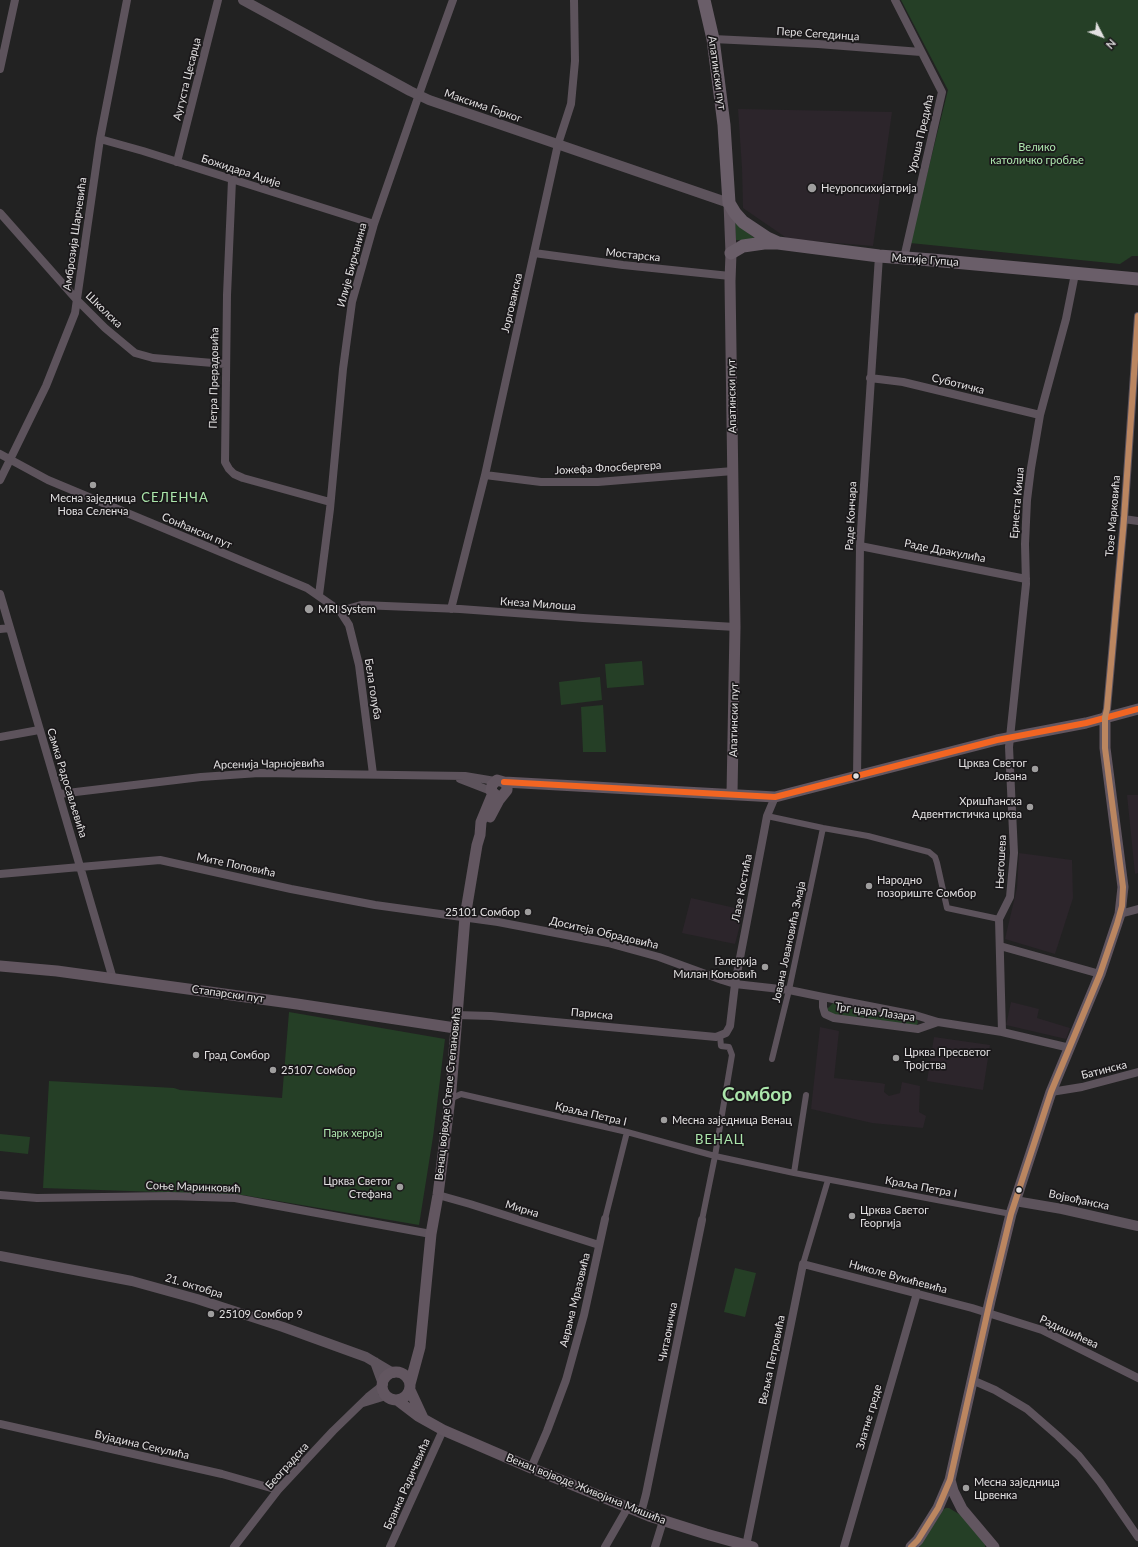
<!DOCTYPE html>
<html>
<head>
<meta charset="utf-8">
<style>
	body { margin:0 }
	#map { position:relative; width:1138px; height:1547px; overflow:hidden; background:#222; font-family:Lato,sans-serif }
	canvas { display:block }
	.north { position:absolute; left:1082px; top:16px; width:40px; height:40px; -webkit-text-stroke:3px #1a181a; paint-order:stroke; rotate:132deg; font-size:11px; font-weight:700; line-height:16px; text-align:center; color:#e2e0e1 }
	.north::after { content:''; display:block; margin:auto; width:14px; height:18px; background:#e2e0e1; clip-path:polygon(50% 0,100% 100%,50% 72%,0 100%) }
</style>
</head>
<body>
<div id="map">
<canvas width="1138" height="1547"></canvas>
<div class="north">N</div>
</div>
<script>
const context = document.querySelector('canvas').getContext('2d');
context.lineJoin = 'round';
function fillPath(path, color) {
  context.fillStyle = color;
  context.fill(path, 'evenodd');
}
function poly(rows) {
  const path = new Path2D();
  for (const r of rows) {
    if (r.length === 3) {
      path.moveTo(r[0] + r[2], r[1]);
      path.arc(r[0], r[1], r[2], 0, 2 * Math.PI);
      continue;
    }
    path.moveTo(r[0], r[1]);
    for (let i = 2; i < r.length; i += 2) path.lineTo(r[i], r[i + 1]);
  }
  return path;
}
function strokePath(path, color, width, dash) {
  context.strokeStyle = color;
  context.lineWidth = width;
  context.lineCap = dash ? 'butt' : 'round';
  context.setLineDash(dash || []);
  context.stroke(path);
}
function drawText(font, color, halo, rows, align = 'center') {
  context.font = font + ' Lato,sans-serif';
  context.lineWidth = 3.5;
  context.setLineDash([]);
  context.textBaseline = 'middle';
  context.strokeStyle = halo;
  context.fillStyle = color;
  for (const [text, x, y, turn = 0] of rows) {
    context.save();
    context.translate(x, y);
    context.rotate((+turn || 0) * Math.PI / 180);
    context.textAlign = isNaN(turn) ? turn : align;
    if (halo) context.strokeText(text, 0, 0);
    context.fillText(text, 0, 0);
    context.restore();
  }
}
fillPath(poly([
	[738,109,892,112,873,246,788,239,743,208,742,168],
	[1127,795,1138,795,1138,873,1135,874],
	[1019,853,1072,860,1073,898,1055,954,1005,939,1017,888],
	[691,898,744,910,735,944,682,933],
	[1011,1002,1039,1009,1037,1018,1070,1028,1066,1039,1006,1025],
	[820,1027,839,1031,834,1078,880,1083,885,1084,884,1092,889,1096,900,1093,902,1082,920,1086,919,1112,926,1116,923,1128,872,1123,811,1109],
	[934,1037,990,1045,983,1090,927,1081]
]), '#2c252b');
fillPath(poly([
	[901,0,1138,0,1138,256,1132,256,1120,264,910,243,948,90],
	[735,222,758,241,736,240],
	[642,661,644,685,607,688,605,664],
	[600,677,602,700,561,705,559,682],
	[603,705,606,752,583,752,581,707],
	[834,1002,917,1020,918,1023,916,1026,830,1015,827,1009],
	[289,1012,445,1039,433,1137,419,1225,243,1195,43,1188,49,1081,174,1088,180,1090,282,1098],
	[0,1134,30,1137,28,1154,0,1151],
	[735,1268,756,1273,745,1317,724,1312],
	[946,1508,949,1508,967,1519,985,1544,985,1547,920,1547,920,1545,944,1509]
]), '#253f26');
strokePath(poly([
	[767,816,823,828,868,836,929,852,935,857,937,863,947,908,999,919],
	[772,1059,789,990,823,828],
	[450,1099,461,1094,627,1132,715,1156,794,1173,1011,1214],
	[794,1173,806,1095],
	[605,1219,627,1132],
	[702,1220,715,1156,732,1055,729,1047,721,1046,720,1036],
	[803,1264,828,1180]
]), '#5d535c', 6);
strokePath(poly([
	[895,0,942,92,904,258],
	[713,39,818,44,921,52],
	[0,69,15,0],
	[100,139,143,151,374,224],
	[177,162,218,0],
	[232,180,227,295,225,462,229,469,234,474,243,478,330,502],
	[0,213,77,300,105,328,135,353,153,358,225,364],
	[534,253,623,265,730,276],
	[870,378,903,382,1040,415],
	[0,454,48,480,307,588,340,611,349,625,359,665,373,774],
	[485,475,541,482,598,482,733,471],
	[0,480,46,386,75,313,100,139,127,0],
	[1124,519,1138,521],
	[860,546,1026,579],
	[0,594,113,979],
	[319,595,330,509,343,369,352,302,374,224,423,83,453,0],
	[451,609,485,475,558,144,571,104,575,61,574,0],
	[340,611,361,605,460,609,583,618,735,627],
	[0,629,10,628],
	[1105,717,1107,709,1124,519,1138,316],
	[0,737,39,730],
	[857,777,860,546,879,256],
	[460,779,491,791],
	[59,794,201,777,259,773,465,776,495,781],
	[0,874,160,860,291,889,375,905,498,922,608,943,659,957,722,980,735,984,789,990,823,997,915,1015,938,1022,1002,1032,1070,1048],
	[1120,914,1138,909],
	[1000,946,1100,974],
	[823,997,823,1007,825,1014,834,1018,918,1029,938,1022],
	[456,1015,491,1016,716,1037,726,1033,730,1026,735,984,764,832,767,816,775,797],
	[1002,1032,999,919,1010,897,1014,853,1009,747,1026,584,1025,544,1027,500,1031,468,1040,415,1066,319,1075,274],
	[1051,1092,1082,1087,1138,1072],
	[0,1195,37,1198,169,1196,235,1198,431,1234],
	[438,1195,470,1204,599,1245],
	[972,1380,995,1390,1027,1409,1058,1436,1079,1456,1100,1482,1138,1537],
	[363,1403,386,1396],
	[0,1424,222,1474,278,1490],
	[531,1468,547,1431,566,1380,584,1315,605,1219],
	[641,1513,646,1494,702,1220],
	[746,1546,803,1264,972,1308,1042,1330,1138,1378],
	[234,1547,278,1490,333,1431,368,1397,382,1386],
	[390,1547,443,1430],
	[605,1547,628,1507],
	[655,1547,663,1521],
	[844,1547,917,1293]
]), '#5d535c', 8);
strokePath(poly([
	[243,0,410,91,429,100,729,203],
	[1015,1201,1062,1209,1138,1226],
	[0,1256,132,1281,197,1299,283,1327,366,1357,393,1373],
	[375,1362,383,1384]
]), '#5d535c', 10);
strokePath(poly([
	[729,203,731,253,730,281,735,627,732,794],
	[504,782,775,797,997,740,1086,723,1138,709],
	[490,817,499,800,507,790,507,786,504,782,497,780,492,785,491,791,497,796,502,796],
	[0,966,57,971,297,1004,455,1028],
	[396,1386,14],
	[410,1384,420,1347,431,1234,438,1195,451,1090,465,917,477,845,480,835,481,822,493,793],
	[410,1390,423,1418],
	[397,1400,418,1416,443,1430,531,1468,649,1516,706,1534,753,1547],
	[950,1480,953,1491,962,1509,994,1547],
	[911,1547,918,1540,938,1508,950,1480,990,1301,1011,1214,1051,1092,1100,974,1120,914,1123,887,1105,748,1105,717]
]), '#625660', 11);
strokePath(poly([
	[704,0,713,39,724,125,729,203,735,213,743,222,767,238,778,243,879,256,932,260,1138,279],
	[731,253,743,246,764,243,776,243]
]), '#6a5e69', 13);
strokePath(poly([
	[504,782,775,797,997,740,1086,723,1138,709]
]), '#f26522', 6);
strokePath(poly([
	[911,1547,918,1540,938,1508,950,1480,990,1301,1011,1214,1051,1092,1100,974,1117,924,1122,906,1123,887,1105,748,1105,717,1107,709,1124,519,1138,316]
]), '#bb8660', 6);
for (const [x, y, r, color] of [
	[812,188,5,"#9f9e9e"],
	[93,485,4,"#9f9e9e"],
	[309,609,5,"#9f9e9e"],
	[1035,769,4,"#9f9e9e"],
	[856,776,3.5,"#e2e0e1"],
	[1030,807,4,"#9f9e9e"],
	[869,886,4,"#9f9e9e"],
	[528,912,4,"#9f9e9e"],
	[765,967,4,"#9f9e9e"],
	[196,1055,4,"#9f9e9e"],
	[896,1058,4,"#9f9e9e"],
	[273,1070,4,"#9f9e9e"],
	[664,1120,4,"#9f9e9e"],
	[400,1187,4,"#9f9e9e"],
	[1019,1190,3.5,"#e2e0e1"],
	[852,1216,4,"#9f9e9e"],
	[211,1314,4,"#9f9e9e"],
	[966,1488,4,"#9f9e9e"]
]) {
  const dot = new Path2D();
  dot.arc(x, y, r, 0, 2 * Math.PI);
  context.fillStyle = color;
  context.fill(dot);
  strokePath(dot, '#1a181a', 1.5);
}
drawText('11px', '#e2e0e1', '#1a181a', [
	["Пере Сегединца",818,34,4],
	["Апатински пут",717,73,82],
	["Аугуста Цесарца",187,79,-76],
	["Максима Горког",483,106,19],
	["Уроша Предића",921,134,-77],
	["Божидара Аџије",241,171,18],
	["Амброзија Шарчевића",75,234,-82],
	["Мостарска",633,255,6],
	["Матије Гупца",925,260,4],
	["Илије Бирчанина",352,265,-75],
	["Јоргованска",512,303,-77],
	["Школска",104,310,44],
	["Петра Прерадовића",214,378,-89],
	["Суботичка",958,384,14],
	["Апатински пут",732,396,-91],
	["Јожефа Флосбергера",608,468,-3],
	["Ернеста Киша",1017,503,-85],
	["Раде Кончара",851,516,-87],
	["Тозе Марковића",1113,516,-85],
	["Сонћански пут",197,531,23],
	["Раде Дракулића",945,551,11],
	["Кнеза Милоша",538,604,4],
	["Бела голуба",373,689,81],
	["Апатински пут",734,720,-89],
	["Арсенија Чарнојевића",269,764,-1],
	["Самка Радосављевића",67,783,73],
	["Његошева",1001,862,-87],
	["Мите Поповића",236,865,12],
	["Лазе Костића",742,888,-79],
	["Доситеја Обрадовића",604,933,13],
	["Јована Јовановића Змаја",789,942,-78],
	["Стапарски пут",228,994,8],
	["Трг цара Лазара",875,1012,8],
	["Париска",592,1014,5],
	["Батинска",1104,1070,-14],
	["Венац војводе Степе Степановића",448,1094,-84],
	["Краља Петра I",591,1114,13],
	["Соње Маринковић",193,1187,2],
	["Краља Петра I",921,1187,11],
	["Војвођанска",1079,1200,12],
	["Мирна",522,1209,17],
	["Николе Вукићевића",898,1277,15],
	["21. октобра",194,1286,17],
	["Аврама Мразовића",575,1300,-76],
	["Читаоничка",668,1332,-79],
	["Радишићева",1069,1332,25],
	["Вељка Петровића",772,1360,-78],
	["Златне греде",869,1417,-74],
	["Вујадина Секулића",142,1445,13],
	["Београдска",287,1466,-48],
	["Бранка Радичевића",407,1484,-66],
	["Венац војводе Живојина Мишића",586,1489,22]
]);
drawText('11px', '#afe8af', '#1a181a', [
	["Велико",1037,147],
	["католичко гробље",1037,160],
	["Парк хероја",353,1133]
]);
drawText('11px', '#e2e0e1', '#1a181a', [
	["Неуропсихијатрија",821,188],
	["Месна заједница",93,498,"center"],
	["Нова Селенча",93,511,"center"],
	["MRI System",318,609],
	["Црква Светог",1027,763,"right"],
	["Јована",1027,776,"right"],
	["Хришћанска",1022,801,"right"],
	["Адвентистичка црква",1022,814,"right"],
	["Народно",877,880],
	["позориште Сомбор",877,893],
	["25101 Сомбор",520,912,"right"],
	["Галерија",757,961,"right"],
	["Милан Коњовић",757,974,"right"],
	["Црква Пресветог",904,1052],
	["Тројства",904,1065],
	["Град Сомбор",204,1055],
	["25107 Сомбор",281,1070],
	["Месна заједница Венац",672,1120],
	["Црква Светог",392,1181,"right"],
	["Стефана",392,1194,"right"],
	["Црква Светог",860,1210],
	["Георгија",860,1223],
	["25109 Сомбор 9",219,1314],
	["Месна заједница",974,1482],
	["Црвенка",974,1495]
], 'left');
context.letterSpacing = '1px';
drawText('13px', '#abe6ab', '#1a181a', [
	["СЕЛЕНЧА",175,498],
	["ВЕНАЦ",720,1140]
]);
context.letterSpacing = '0px';
drawText('bold 19px', '#abe6ab', '#1a181a', [
	["Сомбор",757,1095]
]);
</script>
</body>
</html>
